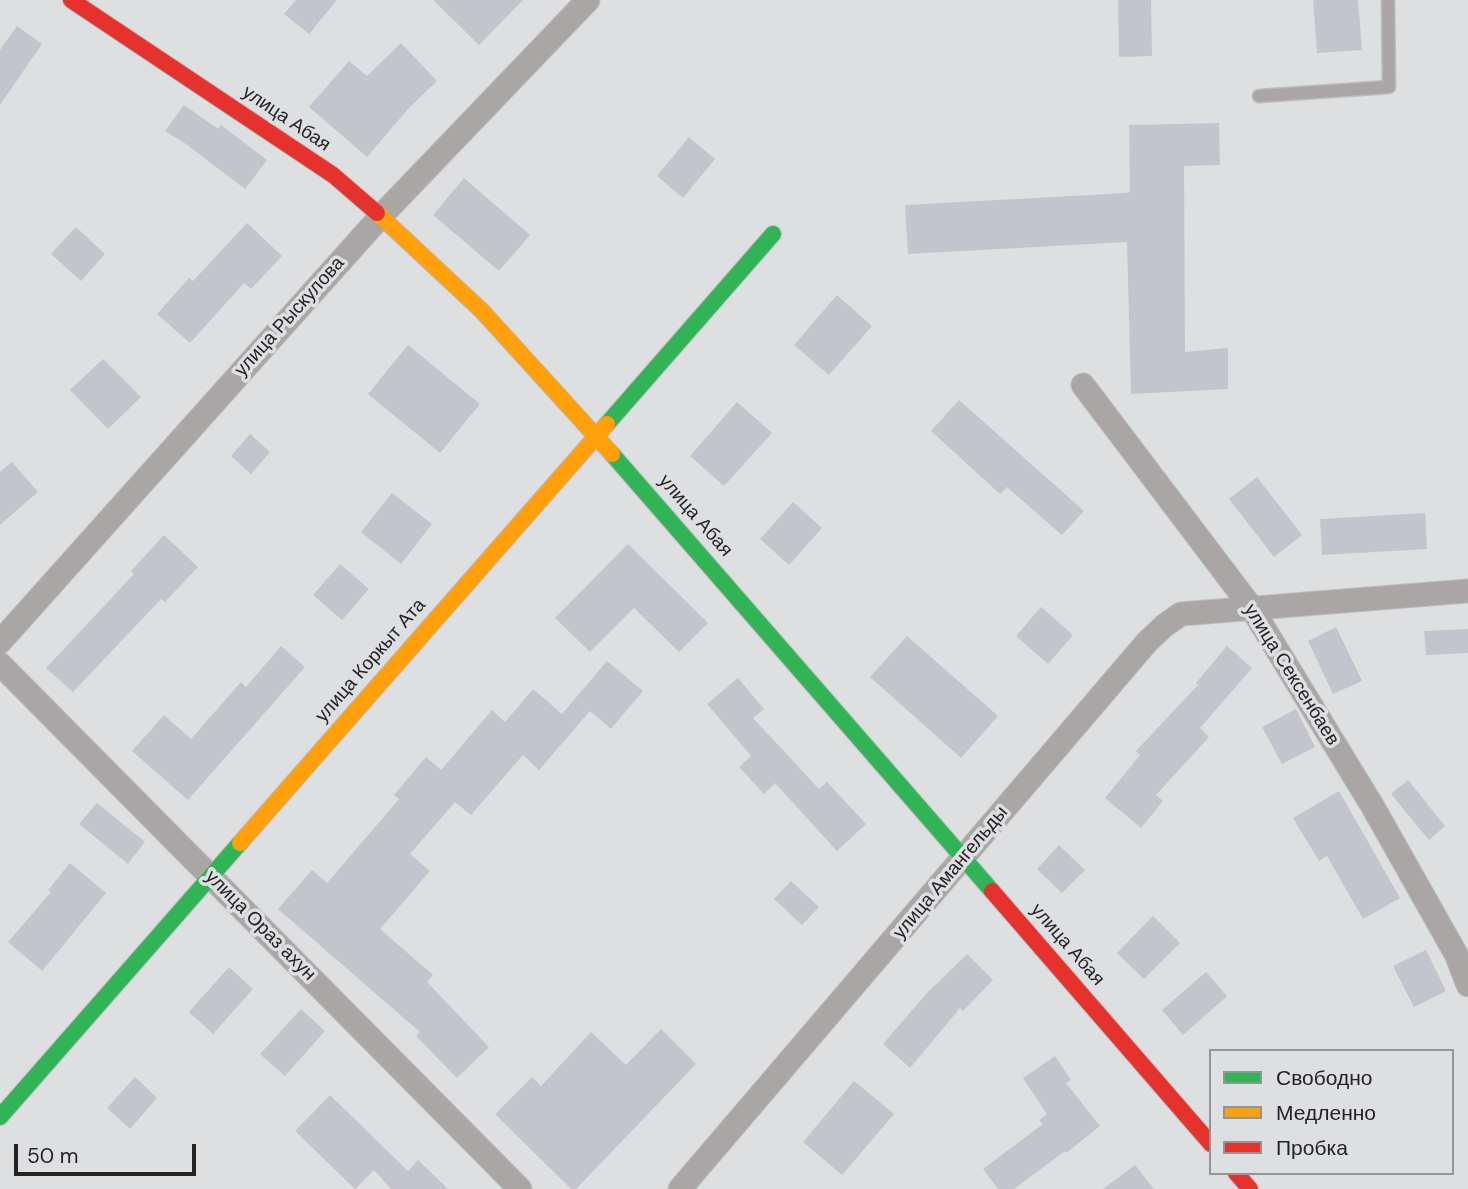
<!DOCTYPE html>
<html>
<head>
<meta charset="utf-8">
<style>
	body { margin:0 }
	#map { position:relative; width:1468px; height:1189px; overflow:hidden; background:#dedfe1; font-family:"DM Sans",sans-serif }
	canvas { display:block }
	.legend { position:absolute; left:1209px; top:1049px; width:245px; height:126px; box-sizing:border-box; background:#dddfe2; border:2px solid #939496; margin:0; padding:9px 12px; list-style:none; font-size:21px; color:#232324 }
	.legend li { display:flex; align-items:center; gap:14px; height:35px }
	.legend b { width:35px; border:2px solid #939496 }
	.scale { position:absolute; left:14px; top:1144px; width:182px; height:32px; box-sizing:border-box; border:4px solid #232324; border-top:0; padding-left:9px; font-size:21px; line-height:24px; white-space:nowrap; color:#232324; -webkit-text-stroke:5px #dddfe2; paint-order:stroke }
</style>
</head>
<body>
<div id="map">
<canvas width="1468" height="1189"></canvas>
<ul class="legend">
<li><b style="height:9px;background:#30b455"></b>Свободно</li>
<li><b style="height:9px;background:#ff9f0a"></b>Медленно</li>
<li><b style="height:9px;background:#e5322d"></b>Пробка</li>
</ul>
<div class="scale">50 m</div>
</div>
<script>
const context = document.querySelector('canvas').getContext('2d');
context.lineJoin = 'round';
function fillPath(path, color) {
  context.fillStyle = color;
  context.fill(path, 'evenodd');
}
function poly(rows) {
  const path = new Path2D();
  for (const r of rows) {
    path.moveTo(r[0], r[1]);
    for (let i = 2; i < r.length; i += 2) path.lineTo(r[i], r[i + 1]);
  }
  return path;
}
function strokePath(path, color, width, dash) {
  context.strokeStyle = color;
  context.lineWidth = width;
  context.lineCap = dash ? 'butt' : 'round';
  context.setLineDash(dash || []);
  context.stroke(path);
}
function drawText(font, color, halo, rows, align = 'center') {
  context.font = font + ' "DM Sans",sans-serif';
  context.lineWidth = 7;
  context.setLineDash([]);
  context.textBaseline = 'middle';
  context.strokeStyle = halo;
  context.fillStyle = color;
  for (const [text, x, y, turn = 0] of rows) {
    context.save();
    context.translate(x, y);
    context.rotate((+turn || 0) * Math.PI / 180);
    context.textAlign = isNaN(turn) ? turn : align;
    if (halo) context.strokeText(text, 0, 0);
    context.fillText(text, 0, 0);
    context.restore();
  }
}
fillPath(poly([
	[296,0,337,0,309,34,284,14],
	[433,0,523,0,479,45],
	[1118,0,1151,0,1152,56,1119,57],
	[1313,0,1358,0,1362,50,1317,53],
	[17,26,42,44,0,105,0,50],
	[401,43,437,81,408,109,367,157,309,107,349,61,367,76],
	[184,105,218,129,221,125,267,160,245,189,186,144,165,131],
	[1219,123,1220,165,1184,166,1185,352,1228,348,1228,389,1131,394,1127,242,908,254,905,205,1126,193,1130,192,1129,125],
	[689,137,715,159,683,198,657,176],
	[464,178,530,235,499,271,433,215],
	[247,223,282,256,251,289,244,283,190,343,157,314,189,278,193,281],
	[76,227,105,254,81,281,51,254],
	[837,295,872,326,829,375,794,345],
	[408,345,480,404,440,453,368,394],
	[103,359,141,397,108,429,70,390],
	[959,400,1084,511,1062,535,1007,487,1000,494,931,431],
	[737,402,772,433,724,486,690,456],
	[250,434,270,452,251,474,231,456],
	[12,462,38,492,0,525,0,472],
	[1257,477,1302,535,1274,557,1229,499],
	[392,493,432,524,401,564,361,532],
	[793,502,822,528,789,565,760,539],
	[1425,513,1427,549,1322,555,1320,519],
	[164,535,198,567,165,602,161,599,73,692,46,668,134,574,131,571],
	[628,544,708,623,679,652,634,608,590,652,555,618],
	[340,564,369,589,342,620,313,595],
	[1041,607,1073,635,1048,664,1016,636],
	[1336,627,1362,681,1333,694,1308,641],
	[1468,629,1468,653,1426,655,1424,631],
	[907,636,998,716,961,758,870,677],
	[281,646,305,667,188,800,132,751,164,715,191,739,241,682,246,687],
	[1227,646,1252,668,1200,728,1209,737,1156,795,1163,801,1141,828,1105,798,1140,755,1136,751,1198,685,1196,683],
	[607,661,643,691,611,729,590,711,539,770,523,755,471,815,455,802,410,854,430,871,380,929,433,975,427,982,489,1047,457,1078,416,1036,420,1032,278,909,312,870,327,883,399,799,394,795,426,757,441,770,492,710,505,722,533,689,562,714],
	[738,678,764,709,753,718,819,789,827,782,866,824,837,851,775,783,764,794,739,767,751,756,707,704],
	[1296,709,1315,747,1282,764,1262,727],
	[1408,780,1445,826,1429,840,1391,794],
	[1339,791,1400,898,1363,919,1327,856,1319,861,1293,818],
	[97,803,145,842,128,864,79,824],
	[1059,845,1085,870,1062,893,1037,869],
	[70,863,106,893,42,971,8,942,51,892,48,890],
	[791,881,819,907,802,925,774,899],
	[1153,916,1180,943,1144,979,1117,953],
	[1426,950,1446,991,1414,1007,1393,966],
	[967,954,993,980,963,1011,960,1008,910,1068,883,1044,926,994],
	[229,967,253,989,213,1034,189,1012],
	[1206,972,1227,996,1183,1035,1162,1010],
	[301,1009,325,1031,285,1076,260,1054],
	[661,1029,696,1064,576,1189,571,1189,495,1114,532,1077,541,1086,591,1032,626,1065],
	[1055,1056,1071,1080,1066,1083,1100,1126,1066,1153,1065,1151,1014,1189,998,1189,983,1169,1043,1124,1039,1120,1047,1114,1023,1078],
	[135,1077,157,1098,130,1129,107,1108],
	[854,1081,894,1114,842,1175,803,1142],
	[330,1095,408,1171,418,1160,448,1189,391,1189,374,1170,355,1189,295,1131],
	[1135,1165,1154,1189,1103,1189]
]), '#c4c4cd');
const lane = poly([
	[1259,96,1389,87,1388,0]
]);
const street = poly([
	[1083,385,1251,607,1373,807,1456,954,1468,985],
	[0,642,381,216,588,0],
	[0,664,520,1189],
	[680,1189,1147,642,1164,626,1181,614,1468,591]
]);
const fast = poly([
	[607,424,773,234],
	[612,454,992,891],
	[0,1117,240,843]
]);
const slow = poly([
	[377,213,482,311,612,454],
	[240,843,607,424]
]);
const jam = poly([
	[71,0,333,175,377,213],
	[992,891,1211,1144],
	[1236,1173,1250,1189]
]);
strokePath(lane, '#bdbdbe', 15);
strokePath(street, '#bdbdbe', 25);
strokePath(fast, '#bdbdbe', 18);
strokePath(slow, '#bdbdbe', 18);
strokePath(jam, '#bdbdbe', 18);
strokePath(lane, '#aba6a6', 12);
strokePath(street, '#aba6a6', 23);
strokePath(fast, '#30b455', 16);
strokePath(slow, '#ff9f0a', 16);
strokePath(jam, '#e5322d', 16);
drawText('19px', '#232324', '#dddfe2', [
	["улица Абая",286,119,34],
	["улица Рыскулова",290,317,-48],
	["улица Абая",695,516,49],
	["улица Коркыт Ата",371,661,-49],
	["улица Сексенбаев",1291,675,58],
	["улица Амангельды",951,873,-50],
	["улица Ораз ахун",260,926,45],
	["улица Абая",1067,945,49]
]);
</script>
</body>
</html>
